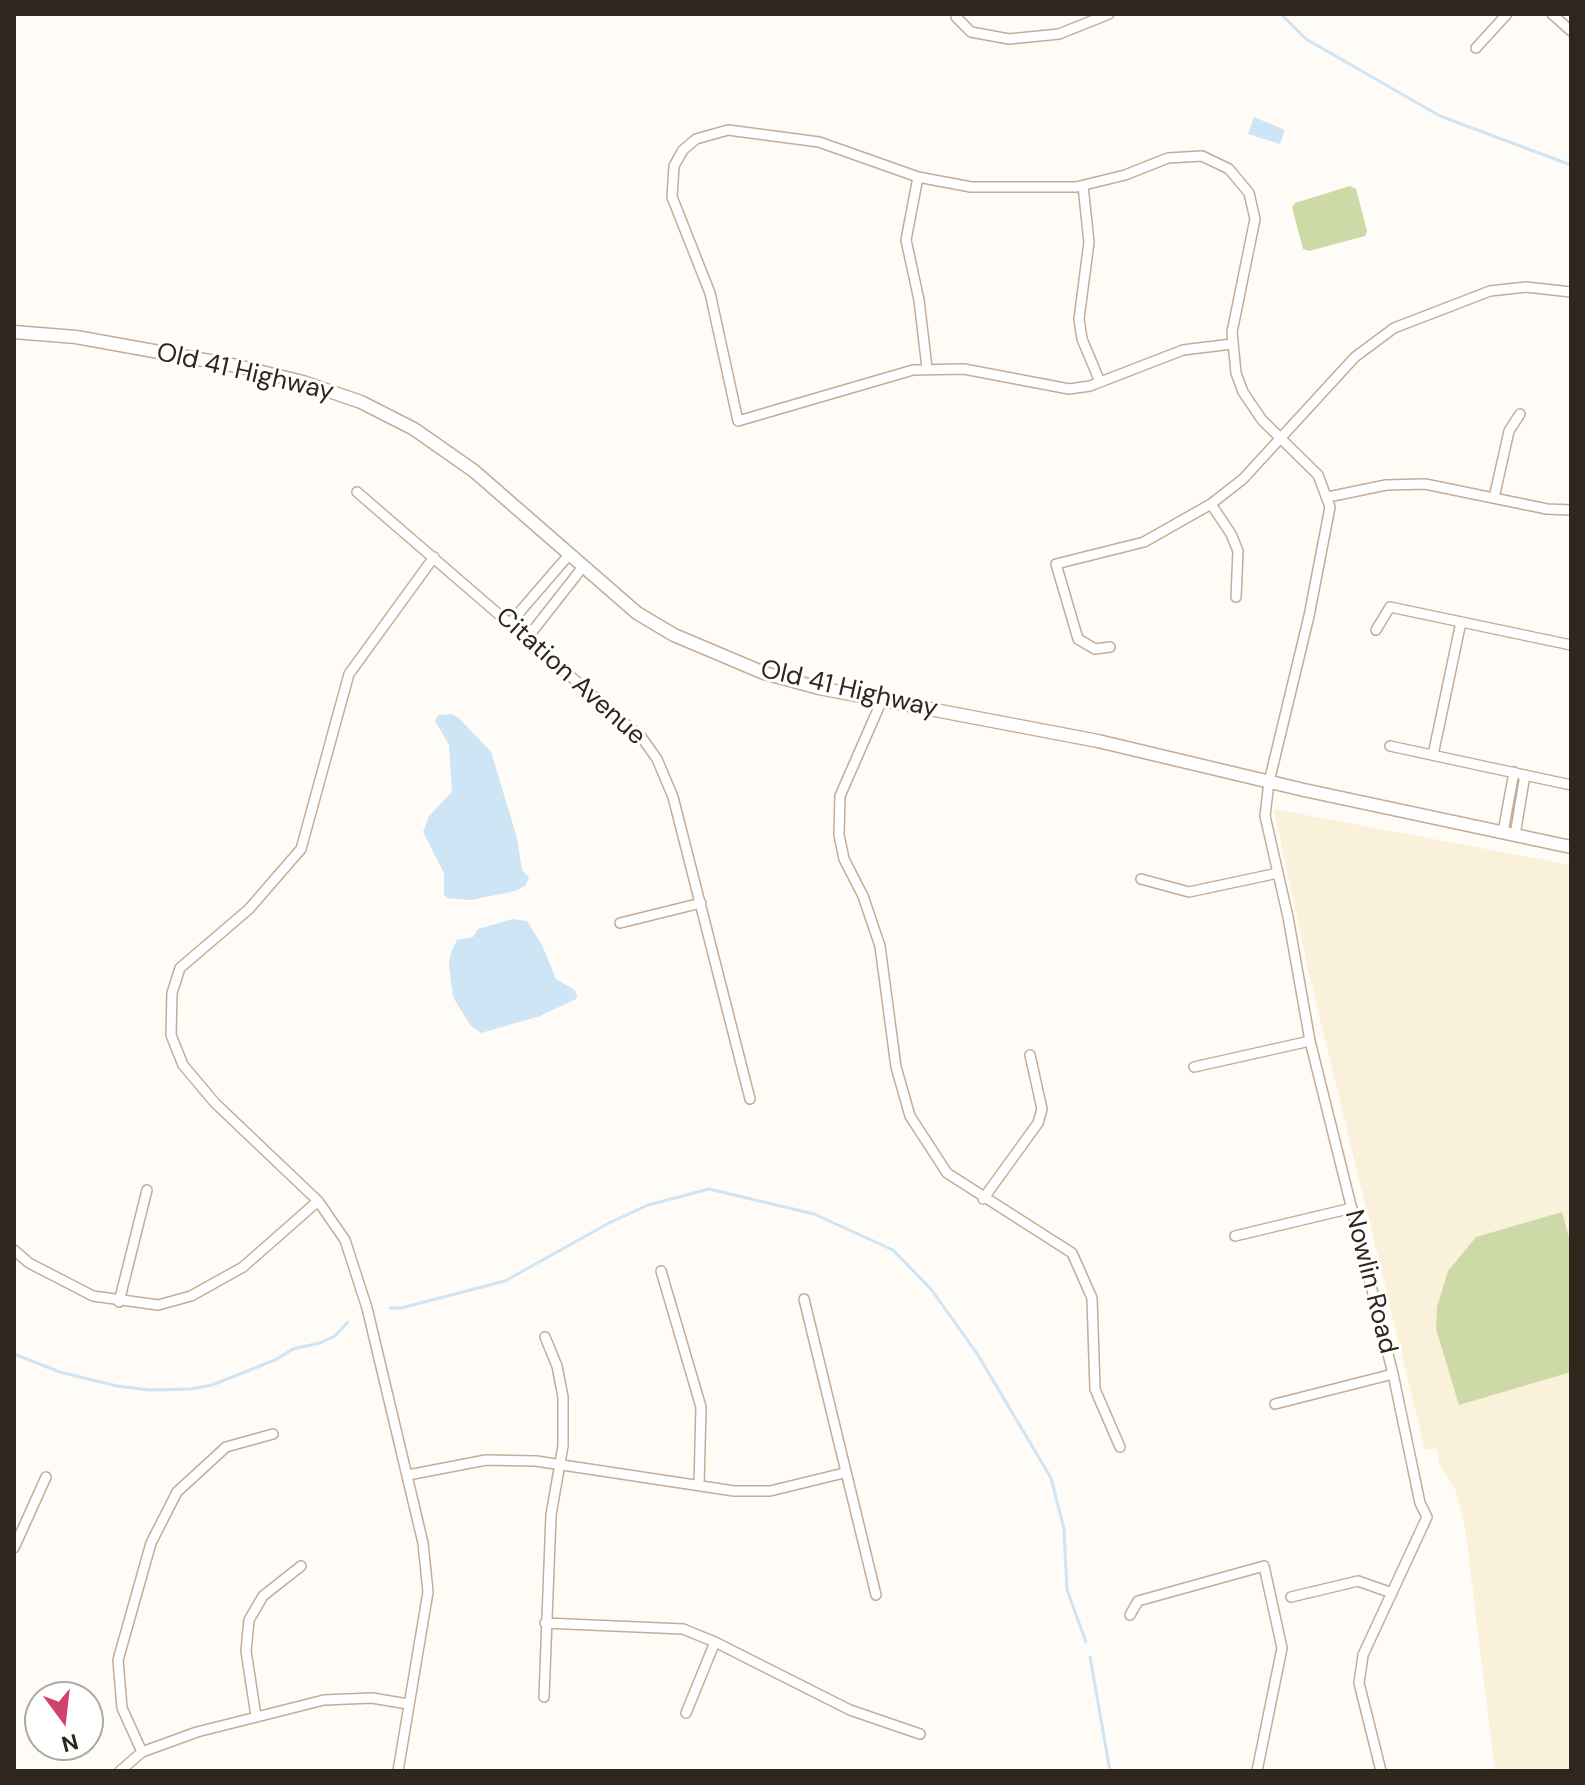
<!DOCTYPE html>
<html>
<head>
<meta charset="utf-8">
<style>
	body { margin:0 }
	#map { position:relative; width:1585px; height:1785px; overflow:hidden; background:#fffbf6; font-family:"DM Sans",sans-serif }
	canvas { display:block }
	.frame { position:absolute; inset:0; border:16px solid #2f271e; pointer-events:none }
	.north { position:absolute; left:24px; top:1681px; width:80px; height:80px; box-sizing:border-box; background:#fff; border:2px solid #aca9a5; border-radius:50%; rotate:165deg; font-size:22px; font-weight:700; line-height:32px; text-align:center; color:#2f271e }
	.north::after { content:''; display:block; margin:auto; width:28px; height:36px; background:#d1426c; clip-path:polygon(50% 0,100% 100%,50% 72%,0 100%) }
</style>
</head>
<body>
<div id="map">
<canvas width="1585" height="1785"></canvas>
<div class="frame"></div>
<div class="north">N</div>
</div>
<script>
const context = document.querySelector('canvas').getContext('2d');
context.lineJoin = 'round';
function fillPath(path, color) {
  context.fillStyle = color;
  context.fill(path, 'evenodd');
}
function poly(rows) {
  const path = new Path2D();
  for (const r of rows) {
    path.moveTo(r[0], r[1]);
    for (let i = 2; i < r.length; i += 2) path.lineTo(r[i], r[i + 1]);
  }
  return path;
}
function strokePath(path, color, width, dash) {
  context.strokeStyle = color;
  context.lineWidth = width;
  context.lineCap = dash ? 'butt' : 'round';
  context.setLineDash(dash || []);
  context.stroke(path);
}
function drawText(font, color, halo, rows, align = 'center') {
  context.font = font + ' "DM Sans",sans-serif';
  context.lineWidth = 6;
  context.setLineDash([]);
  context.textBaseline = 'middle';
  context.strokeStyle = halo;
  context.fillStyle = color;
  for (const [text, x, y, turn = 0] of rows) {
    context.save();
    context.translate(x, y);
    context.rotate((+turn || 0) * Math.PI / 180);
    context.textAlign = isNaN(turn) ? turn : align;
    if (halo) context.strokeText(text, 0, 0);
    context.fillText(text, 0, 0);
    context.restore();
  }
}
fillPath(poly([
	[1274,809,1571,865,1571,1771,1495,1771,1465,1527,1456,1491,1439,1463,1436,1448,1425,1450,1309,974]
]), '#faf1db');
fillPath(poly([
	[1350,186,1356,189,1367,231,1365,236,1309,251,1303,249,1292,207,1295,203],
	[1562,1212,1571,1244,1571,1372,1459,1405,1436,1329,1437,1307,1448,1271,1476,1237]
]), '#cddaa7');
fillPath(poly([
	[1254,117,1285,130,1280,144,1248,134],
	[451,714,459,718,491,752,517,838,522,870,529,878,525,886,515,891,471,900,447,898,444,894,444,873,423,832,429,816,452,792,449,745,435,721,438,715],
	[513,919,527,921,542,945,556,979,575,990,577,996,576,999,540,1016,481,1033,470,1025,453,997,449,965,451,952,457,940,473,937,478,929]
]), '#cde5f5');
strokePath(poly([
	[1281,14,1306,39,1440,116,1571,165],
	[390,1308,401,1308,505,1281,609,1223,648,1205,709,1189,814,1214,893,1250,931,1289,978,1355,1051,1478,1064,1529,1067,1590,1086,1642],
	[14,1354,60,1372,117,1386,150,1390,191,1389,212,1385,275,1360,293,1349,320,1343,335,1336,348,1322],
	[1090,1657,1110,1771]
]), '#cde5f5', 3);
const street = poly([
	[1552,14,1571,31],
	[956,17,971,32,1009,39,1059,34,1109,14],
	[1476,48,1507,14],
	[918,177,906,240,919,300,927,368],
	[1083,186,1089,242,1079,319,1082,339,1100,382],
	[1232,344,1183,350,1090,386,1069,389,964,369,913,370,738,421,710,293,672,197,674,166,683,150,696,139,728,130,819,142,918,177,971,187,1076,187,1125,175,1168,158,1202,156,1229,169,1249,193,1255,219,1232,332,1236,373,1243,392,1262,420,1318,475,1330,507,1309,616,1269,782,1265,816,1288,917,1310,1041,1393,1374,1420,1503,1427,1517,1363,1655,1359,1683,1381,1771],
	[357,492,642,738,657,759,673,797,750,1099],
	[1328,497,1386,485,1425,484,1547,509,1571,510],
	[1494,498,1509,431,1520,414],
	[1211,504,1231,534,1238,551,1236,597],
	[511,622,568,556],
	[1376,630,1390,607,1571,645],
	[528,637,582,568],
	[1110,647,1095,649,1078,639,1056,564,1144,542,1211,504,1243,479,1355,357,1394,328,1490,291,1526,287,1571,292],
	[882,700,840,796,839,835,844,859,863,896,880,946,896,1067,910,1116,947,1173,1072,1253,1092,1298,1095,1389,1120,1447],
	[1390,746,1571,785],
	[1433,755,1461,622],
	[1503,832,1514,772],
	[1515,835,1525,775],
	[1141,879,1189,892,1278,873],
	[620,923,701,903],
	[1194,1067,1310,1041],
	[983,1199,1038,1123,1042,1109,1030,1055],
	[1235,1236,1352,1208],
	[14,1250,29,1263,93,1296,158,1305,191,1296,243,1267,318,1201],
	[661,1271,701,1407,699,1485],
	[804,1299,876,1595],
	[119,1302,147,1190],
	[1275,1404,1393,1374],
	[408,1475,486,1460,536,1461,734,1491,770,1491,844,1473],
	[14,1548,46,1477],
	[1291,1597,1358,1581,1392,1593],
	[1130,1615,1138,1601,1264,1566,1282,1648,1257,1771],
	[545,1623,683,1629,715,1642,850,1710,920,1734],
	[544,1697,551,1515,563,1446,563,1397,557,1366,545,1337],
	[686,1713,715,1642],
	[256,1716,246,1651,249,1620,263,1596,301,1566],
	[142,1752,122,1708,118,1660,151,1543,177,1492,226,1447,273,1434],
	[120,1771,142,1752,197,1732,324,1700,372,1698,408,1704],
	[398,1771,428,1592,423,1543,367,1308,345,1240,318,1201,215,1103,183,1065,171,1035,172,993,180,968,249,909,301,849,349,674,434,557]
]);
const secondary = poly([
	[14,332,76,337,237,366,303,382,361,402,414,429,474,471,637,613,674,635,764,673,819,688,1098,741,1304,790,1571,847]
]);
strokePath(street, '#c2ae98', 12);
strokePath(secondary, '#c2ae98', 15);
strokePath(street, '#fff', 9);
strokePath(secondary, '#fff', 12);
drawText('26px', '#2f271e', '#fff', [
	["Old 41 Highway",245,373,13],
	["Citation Avenue",570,677,42],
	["Old 41 Highway",849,690,13],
	["Nowlin Road",1370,1282,76]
]);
</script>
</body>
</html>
